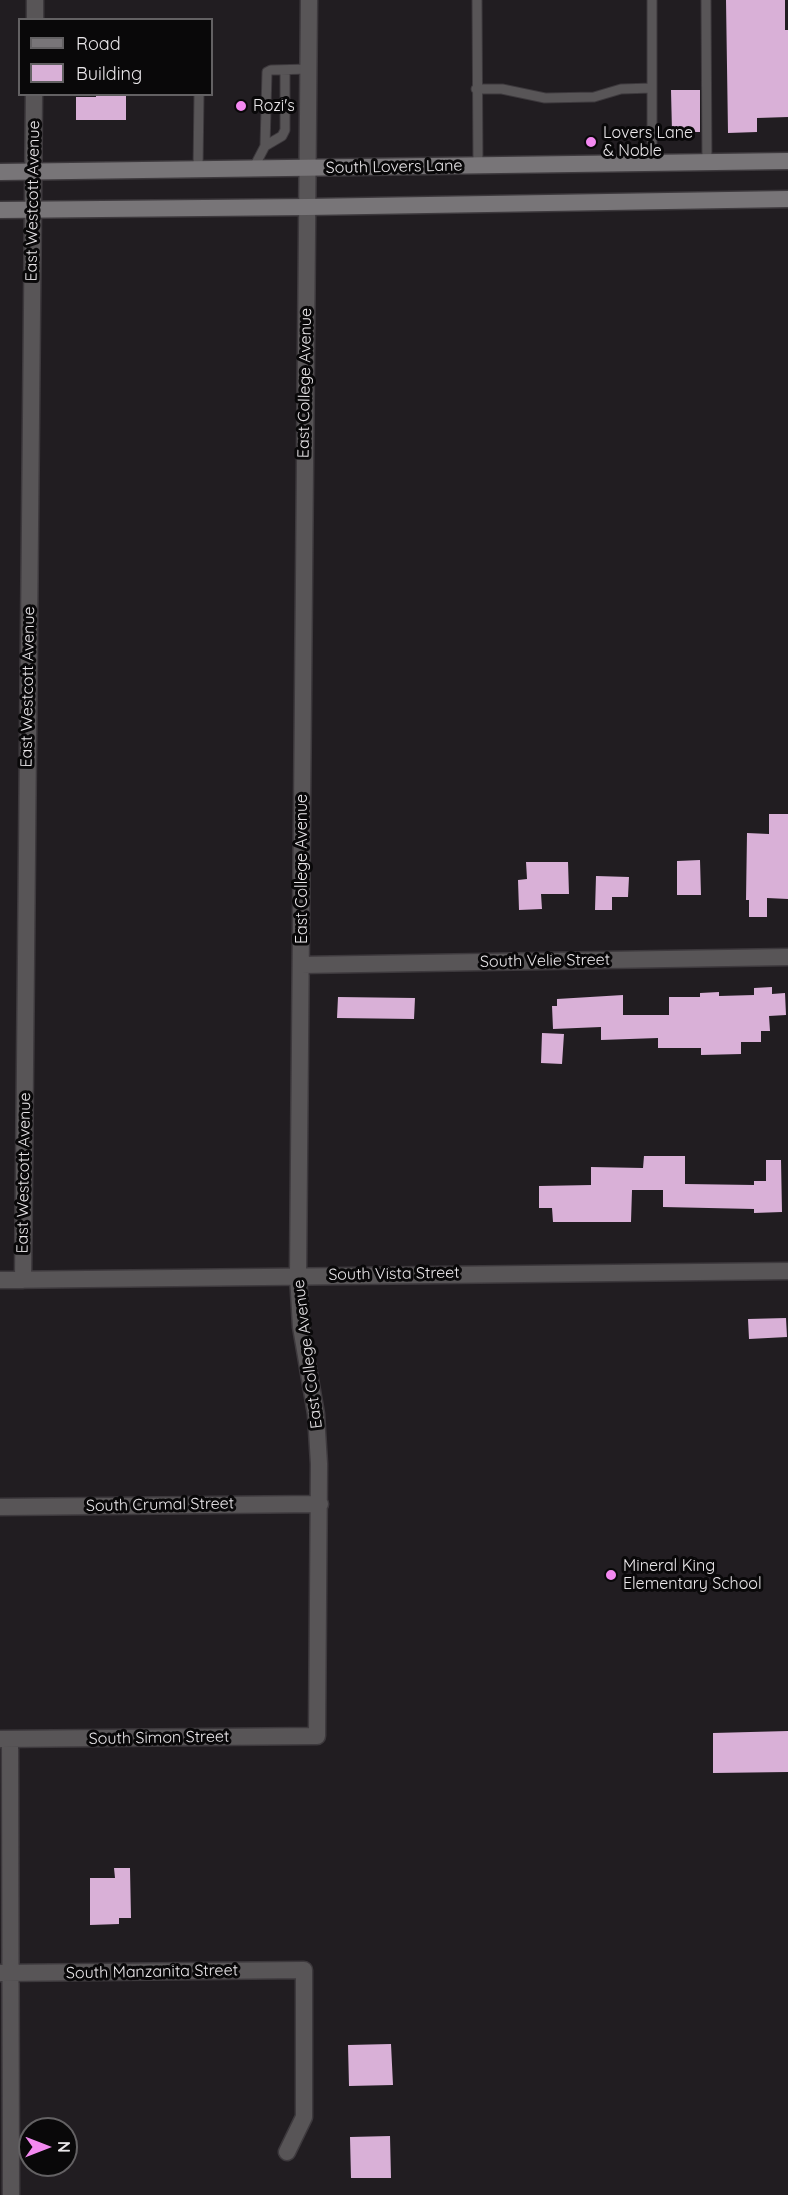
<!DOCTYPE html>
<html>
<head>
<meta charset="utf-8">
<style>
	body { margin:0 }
	#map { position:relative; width:788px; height:2195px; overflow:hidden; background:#211d21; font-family:Quicksand,sans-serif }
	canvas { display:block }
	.legend { position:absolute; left:18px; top:18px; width:195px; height:78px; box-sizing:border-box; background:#090809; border:2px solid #636163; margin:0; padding:8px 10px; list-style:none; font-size:18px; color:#eae7ea }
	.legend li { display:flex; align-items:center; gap:12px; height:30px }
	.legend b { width:30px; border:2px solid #636163 }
	.north { position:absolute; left:18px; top:2117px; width:60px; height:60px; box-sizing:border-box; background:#090809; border:2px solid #636163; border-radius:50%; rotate:90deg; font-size:16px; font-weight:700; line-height:24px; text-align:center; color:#eae7ea }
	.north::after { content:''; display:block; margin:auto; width:21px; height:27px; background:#f489f1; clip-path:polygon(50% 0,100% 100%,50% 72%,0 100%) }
</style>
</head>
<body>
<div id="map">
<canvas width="788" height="2195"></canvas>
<ul class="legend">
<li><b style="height:8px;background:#787578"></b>Road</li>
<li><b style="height:16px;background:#d9b0d7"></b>Building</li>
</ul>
<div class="north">N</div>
</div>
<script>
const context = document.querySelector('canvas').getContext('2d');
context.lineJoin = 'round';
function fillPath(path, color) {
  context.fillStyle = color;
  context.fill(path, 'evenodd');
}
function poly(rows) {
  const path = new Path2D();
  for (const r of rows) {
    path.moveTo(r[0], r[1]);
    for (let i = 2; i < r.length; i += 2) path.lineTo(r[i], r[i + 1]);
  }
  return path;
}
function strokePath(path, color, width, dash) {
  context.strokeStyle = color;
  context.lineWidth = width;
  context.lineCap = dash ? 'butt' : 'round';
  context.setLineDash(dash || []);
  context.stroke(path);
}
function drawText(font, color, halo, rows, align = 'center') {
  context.font = font + ' Quicksand,sans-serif';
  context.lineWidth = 6;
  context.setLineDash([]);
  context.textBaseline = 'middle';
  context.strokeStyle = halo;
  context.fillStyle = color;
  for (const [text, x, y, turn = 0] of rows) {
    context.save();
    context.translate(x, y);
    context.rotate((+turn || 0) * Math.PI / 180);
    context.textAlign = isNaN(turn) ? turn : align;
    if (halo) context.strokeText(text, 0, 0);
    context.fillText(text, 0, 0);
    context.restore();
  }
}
fillPath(poly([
	[726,0,785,0,785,30,788,30,788,117,757,118,757,132,728,133],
	[671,90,700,90,700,132,672,132],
	[96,94,126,94,126,120,76,120,76,97,96,97],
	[769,814,788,814,788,899,767,898,767,917,749,917,749,900,746,900,747,833,769,834],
	[700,860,701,895,677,895,677,861],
	[526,862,568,862,569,894,541,894,542,909,519,910,518,880,527,879],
	[596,876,629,877,628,897,612,897,612,910,595,910],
	[772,987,772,994,785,993,786,1015,769,1016,770,1031,761,1031,761,1042,741,1042,741,1054,701,1055,701,1048,658,1048,658,1038,601,1040,601,1027,553,1029,552,1006,557,1006,557,999,623,995,623,1015,669,1015,669,997,700,997,700,993,719,992,719,996,754,995,754,988],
	[338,997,415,998,414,1019,337,1018],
	[542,1033,564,1034,562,1064,541,1063],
	[644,1156,685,1156,685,1184,754,1185,754,1181,766,1181,766,1160,781,1160,782,1212,754,1213,754,1209,663,1207,663,1190,632,1190,631,1222,553,1222,552,1208,539,1208,539,1186,591,1185,591,1167,643,1168],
	[786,1318,787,1337,749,1339,748,1319],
	[788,1731,788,1772,713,1773,713,1733],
	[114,1868,130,1868,131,1918,119,1918,119,1924,90,1925,90,1878,115,1878],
	[391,2044,393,2085,349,2086,348,2045],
	[390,2136,391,2178,351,2178,350,2137]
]), '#d9b0d7');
const service = poly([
	[477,0,478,165],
	[706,0,707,163],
	[476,89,502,89,545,98,594,97,621,89,652,88],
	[265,146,282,136,285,130,285,70],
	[652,164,652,0],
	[198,169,199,94],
	[253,169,265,146,267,72,271,70,309,69]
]);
const minor = poly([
	[35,20,35,0],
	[301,965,788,957],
	[0,1280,788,1271],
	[23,1280,34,94],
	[0,1507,320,1504],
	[0,1739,317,1736,319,1464,316,1414,301,1327,298,1275,309,0],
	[10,1739,11,2195],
	[0,1973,304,1970,304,2117,287,2152]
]);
const secondary = poly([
	[0,172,788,161],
	[0,210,307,207,788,199]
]);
strokePath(service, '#3d393d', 11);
strokePath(minor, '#3d393d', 19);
strokePath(secondary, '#3d393d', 19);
strokePath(service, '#585557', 9);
strokePath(minor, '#585557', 16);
strokePath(secondary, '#787578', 16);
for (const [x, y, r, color] of [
	[241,106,6,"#f489f1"],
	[591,142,6,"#f489f1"],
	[611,1575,6,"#f489f1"]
]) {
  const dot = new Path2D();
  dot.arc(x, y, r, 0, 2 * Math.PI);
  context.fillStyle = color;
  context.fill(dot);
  strokePath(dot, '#090809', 2);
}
drawText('16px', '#eae7ea', '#090809', [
	["Rozi's",253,106],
	["Lovers Lane",603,133],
	["& Noble",603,151],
	["Mineral King",623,1566],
	["Elementary School",623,1584]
], 'left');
drawText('16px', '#eae7ea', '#090809', [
	["South Lovers Lane",394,167,-1],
	["East Westcott Avenue",33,201,-89],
	["East College Avenue",305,383,-89],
	["East Westcott Avenue",28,687,-89],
	["East College Avenue",302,869,-90],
	["South Velie Street",545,961,-1],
	["East Westcott Avenue",24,1173,-89],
	["South Vista Street",394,1274,-1],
	["East College Avenue",308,1354,-97],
	["South Crumal Street",160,1505,-1],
	["South Simon Street",159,1738,-1],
	["South Manzanita Street",152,1972,-1]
]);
</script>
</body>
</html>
